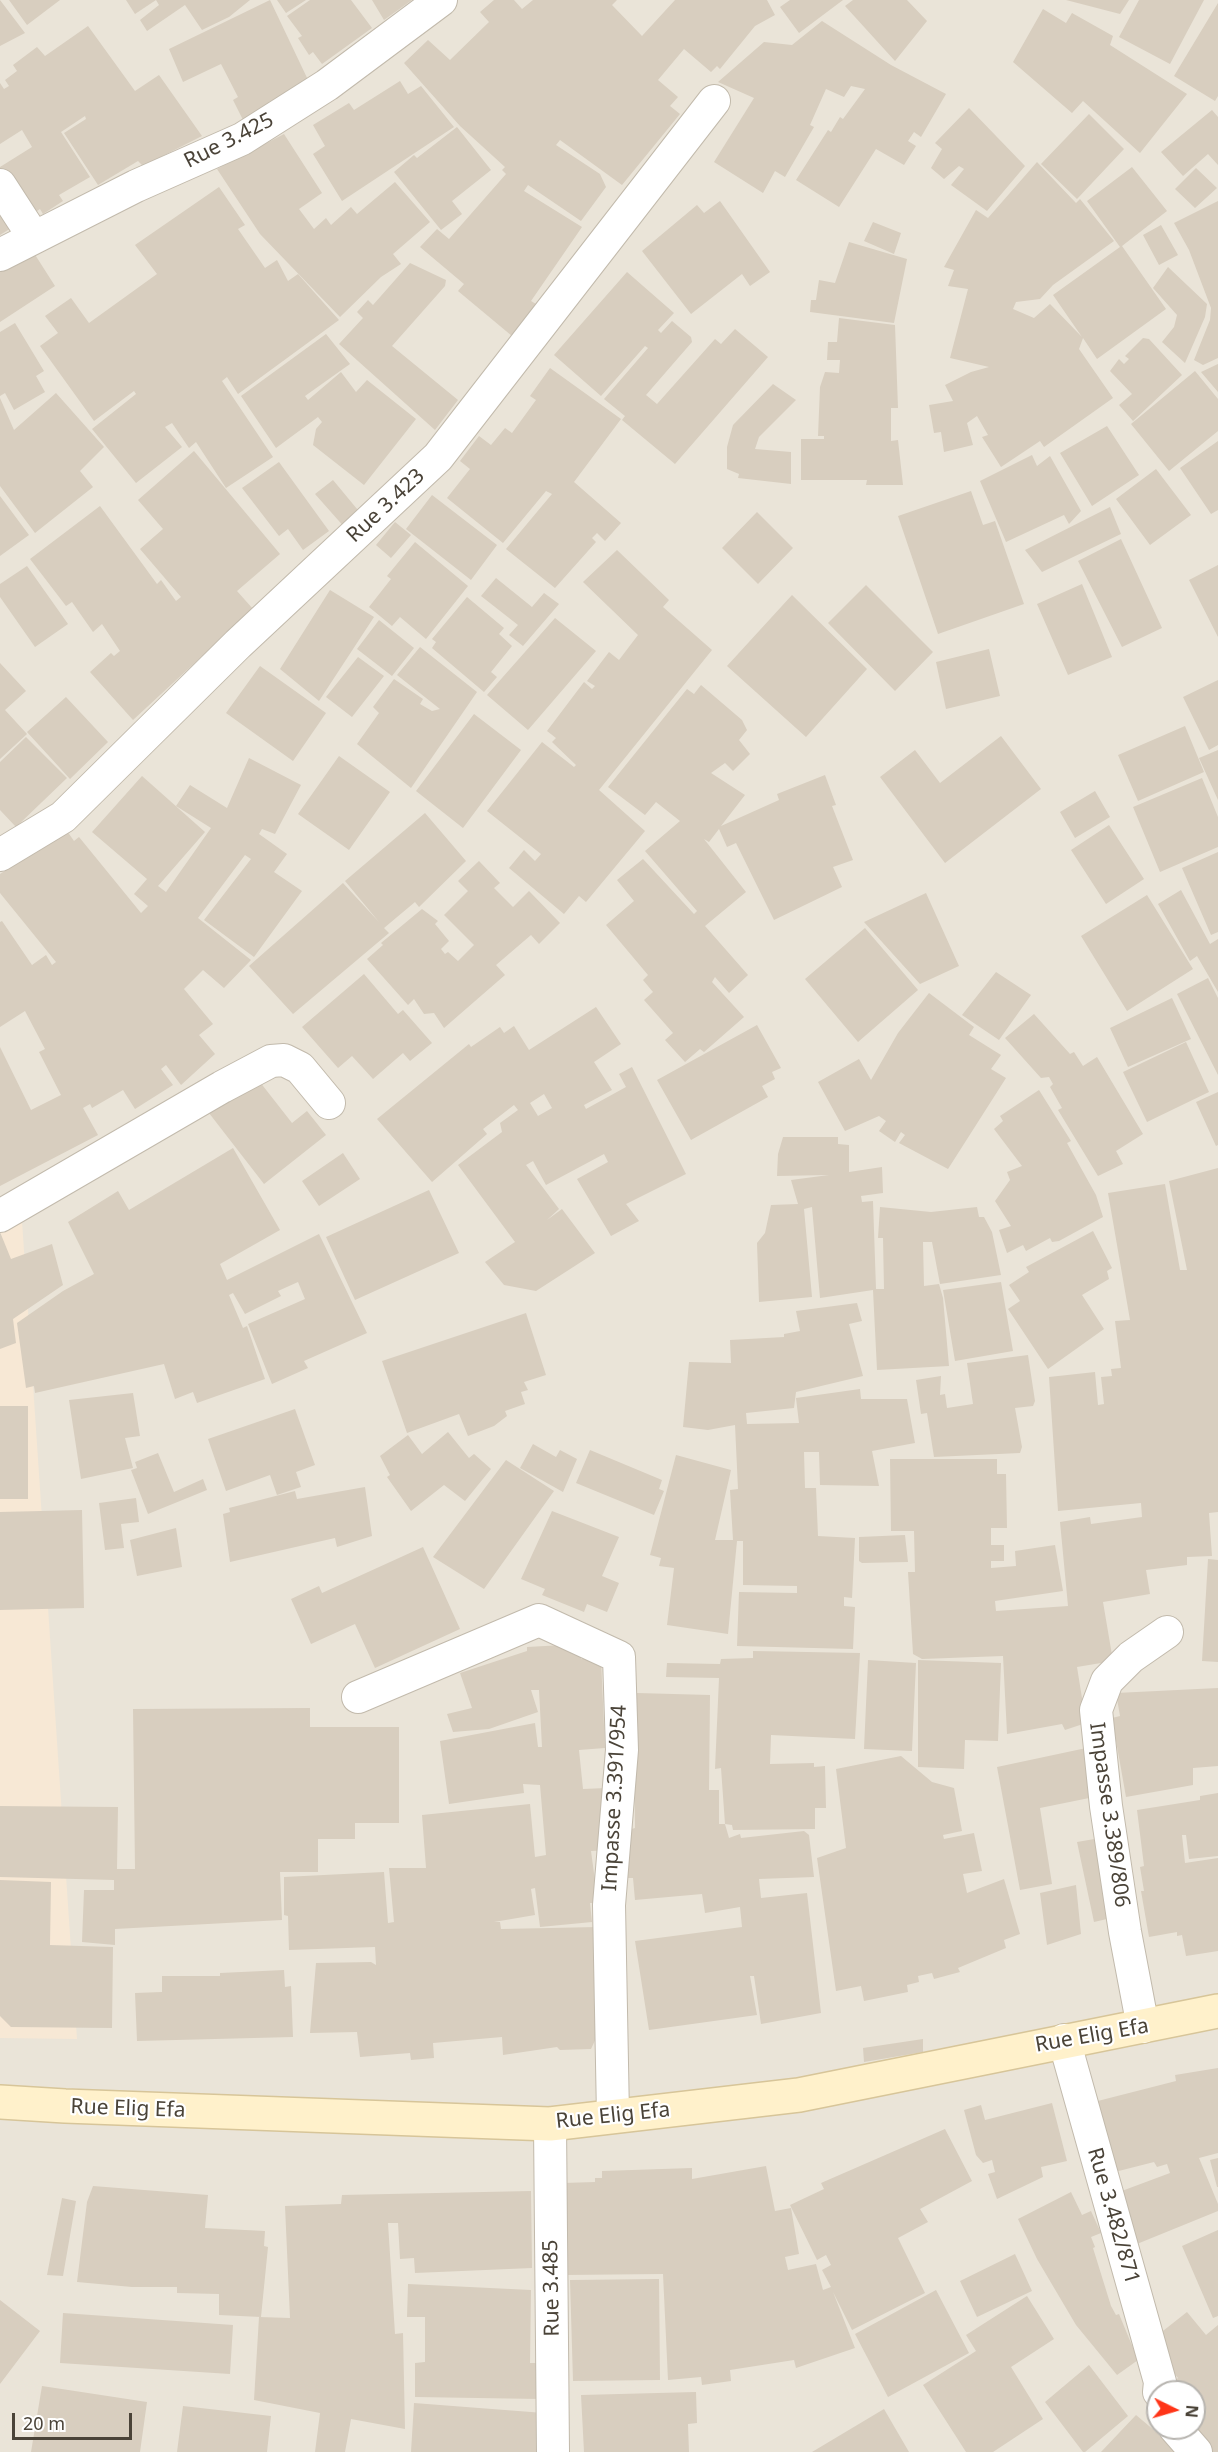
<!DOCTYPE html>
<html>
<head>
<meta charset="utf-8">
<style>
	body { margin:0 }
	#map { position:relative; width:1218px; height:2452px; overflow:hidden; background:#f6f2ea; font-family:"Noto Sans",sans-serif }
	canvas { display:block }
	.north { position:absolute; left:1146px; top:2380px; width:60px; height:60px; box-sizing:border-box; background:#fff; border:2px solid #b7b4af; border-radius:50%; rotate:95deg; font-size:16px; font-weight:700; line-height:24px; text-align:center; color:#4a4338 }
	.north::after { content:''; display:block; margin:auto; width:21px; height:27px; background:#ff3518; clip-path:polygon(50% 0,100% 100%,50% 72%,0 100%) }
	.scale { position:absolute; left:12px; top:2413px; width:120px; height:27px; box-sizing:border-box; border:3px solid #4a4338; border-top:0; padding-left:8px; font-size:18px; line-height:21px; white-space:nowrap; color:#4a4338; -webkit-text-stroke:4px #fff; paint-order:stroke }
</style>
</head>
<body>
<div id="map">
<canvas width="1218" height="2452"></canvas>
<div class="north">N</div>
<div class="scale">20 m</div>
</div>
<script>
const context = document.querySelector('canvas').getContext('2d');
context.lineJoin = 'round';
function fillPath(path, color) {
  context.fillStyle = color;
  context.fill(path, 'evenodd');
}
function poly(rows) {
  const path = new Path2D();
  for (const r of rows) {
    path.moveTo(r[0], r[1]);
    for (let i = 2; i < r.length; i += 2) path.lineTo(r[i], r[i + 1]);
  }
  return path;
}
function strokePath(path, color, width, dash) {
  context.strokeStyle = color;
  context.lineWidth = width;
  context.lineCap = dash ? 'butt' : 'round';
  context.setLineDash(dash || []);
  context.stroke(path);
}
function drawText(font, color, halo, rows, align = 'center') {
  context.font = font + ' "Noto Sans",sans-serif';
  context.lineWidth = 4.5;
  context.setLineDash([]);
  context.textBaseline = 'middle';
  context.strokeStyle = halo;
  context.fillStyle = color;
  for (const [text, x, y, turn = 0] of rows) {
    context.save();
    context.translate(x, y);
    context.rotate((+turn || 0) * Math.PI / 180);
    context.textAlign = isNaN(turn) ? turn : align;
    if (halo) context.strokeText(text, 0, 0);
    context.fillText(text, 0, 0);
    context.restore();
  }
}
fillPath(poly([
	[0,0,1218,0,1218,2452,0,2452],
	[1158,2392,1194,2392,1194,2428,1158,2428]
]), '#eae4d8');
fillPath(poly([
	[22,1221,77,2039,0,2038,0,1233]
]), '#f7e8d5');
fillPath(poly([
	[0,0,25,33,0,46],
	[9,0,60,0,27,25],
	[126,0,156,0,135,14],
	[156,0,250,0,229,17,202,30,185,5,147,31,140,20,159,5],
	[270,0,309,82,269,102,273,112,245,124,233,100,238,97,221,64,183,82,169,49],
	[277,0,306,0,286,13],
	[310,0,351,0,372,28,322,64,313,52,309,55,298,38,302,36,287,16],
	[372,0,412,0,384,20],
	[494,0,514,0,522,9,533,0,617,0,612,5,642,36,675,0,767,0,775,15,755,26,720,69,717,66,711,72,684,49,658,80,678,97,670,106,680,114,622,185,560,140,556,145,600,174,606,187,581,221,528,185,524,191,582,227,531,301,536,304,512,336,458,291,464,284,420,247,437,229,449,239,506,174,502,170,505,167,460,126,404,63,428,40,450,60,489,22,480,12],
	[790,0,843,0,799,33,780,7],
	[853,0,907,0,927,21,895,61,845,6],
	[1066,0,1129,0,1120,14],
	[1139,0,1204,0,1170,64,1119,37],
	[1218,3,1218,96,1215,101,1174,76],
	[1043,9,1066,23,1072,13,1113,36,1110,45,1187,94,1140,153,1083,101,1072,113,1013,62],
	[822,21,891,65,946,94,921,137,914,132,908,141,916,146,904,165,876,149,839,207,796,180,828,130,831,132,840,117,843,119,865,89,851,86,844,97,826,89,810,125,814,127,785,177,775,171,763,193,714,162,754,98,718,82,764,42,792,45],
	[88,26,135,91,159,75,202,136,143,166,138,161,98,185,64,133,86,119,85,116,61,132,90,177,59,195,63,201,43,214,40,209,34,213,0,170,0,167,32,147,22,130,0,144,0,83,4,89,9,86,5,80,17,71,13,65,37,47,45,56],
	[400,81,408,94,421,86,454,127,342,201,313,154,325,146,313,125,349,103,354,110],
	[969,108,1025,166,987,211,951,185,964,169,959,166,944,179,931,168,942,149,935,143],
	[1212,110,1218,117,1218,165,1208,154,1183,176,1161,152],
	[1089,114,1124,149,1077,199,1041,164],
	[457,127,491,170,452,201,462,214,441,230,394,172,414,155,417,158],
	[284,134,322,193,299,209,314,229,326,218,331,225,351,207,357,214,395,182,430,222,393,254,401,264,381,277,340,317,260,234,217,169],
	[1037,162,1076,203,1080,199,1114,241,1053,285,1040,299,1016,302,1013,309,1034,318,1050,304,1082,337,1053,295,1120,247,1087,201,1132,167,1167,211,1122,246,1166,309,1097,359,1083,338,1079,349,1113,398,1044,447,1040,441,1001,467,982,437,988,435,977,416,967,423,973,445,944,452,941,432,934,433,929,405,953,401,945,385,971,372,989,367,950,358,968,289,948,286,954,270,944,267,976,210,988,218],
	[1196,168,1217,188,1195,208,1175,189],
	[219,187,245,225,238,229,265,268,277,260,288,281,298,274,339,320,238,394,227,377,222,381,273,457,226,488,196,442,189,448,172,423,165,427,182,447,136,483,92,429,136,394,134,391,94,421,40,346,58,333,45,316,71,298,89,323,157,274,135,245],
	[0,200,16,225,0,235],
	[720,201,770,272,750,286,742,274,691,314,642,251,697,205,704,213],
	[1218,201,1218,358,1203,365,1194,360,1210,320,1211,308,1189,250,1174,223],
	[873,222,901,233,894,254,864,241],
	[1161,225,1178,255,1159,265,1143,235],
	[849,242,907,259,894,323,810,312,811,300,816,300,819,280,835,283],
	[32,250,55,286,0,322,0,271],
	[410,263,446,280,445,286,392,346,458,400,435,430,339,344,363,318,357,312,368,300,373,305],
	[1168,267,1207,304,1205,317,1185,363,1162,342,1174,327,1177,315,1153,288],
	[627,272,674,313,658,330,661,333,672,321,691,337,692,342,646,395,657,404,715,339,721,344,735,329,768,357,675,464,622,420,625,416,604,399,648,348,645,346,601,396,554,355],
	[839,318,895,325,898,408,891,408,891,441,898,440,903,485,866,485,867,480,801,480,801,439,824,439,824,436,818,436,820,387,825,372,839,373,840,360,827,360,828,342,837,342],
	[15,323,44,371,36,376,45,392,14,410,5,393,0,396,0,332],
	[326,334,350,364,305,396,308,400,341,372,356,392,367,380,416,419,364,485,313,445,316,429,322,422,318,417,276,448,241,396],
	[1143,338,1149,339,1182,375,1133,421,1119,405,1132,394,1110,371,1119,359,1124,364,1129,359,1125,356],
	[1218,364,1218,392,1201,372],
	[550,368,621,419,574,482,621,523,605,541,597,533,592,538,596,542,555,588,506,549,552,494,546,491,503,543,447,498,470,469,460,461,479,436,491,445,505,428,512,433,536,400,530,396],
	[1195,371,1218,399,1218,431,1169,471,1131,424],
	[773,384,796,400,759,437,755,449,791,452,791,484,738,478,739,474,727,469,727,447,733,425],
	[56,393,104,447,80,471,93,487,35,533,0,486,0,398,14,430],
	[1107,426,1139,475,1092,506,1060,453],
	[1218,441,1218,510,1211,514,1180,468],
	[194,451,280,554,237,591,253,609,133,720,90,672,111,653,114,656,120,651,102,624,93,632,72,602,66,606,30,559,100,506,157,584,161,580,176,601,181,597,140,549,163,529,138,500],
	[1032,455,1037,466,1050,456,1081,511,1069,524,1064,515,1006,542,980,481],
	[279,462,329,531,303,550,288,529,279,536,242,488],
	[1156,469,1191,515,1150,545,1116,499],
	[333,480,362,515,346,529,315,494],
	[971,491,983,525,995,521,1024,604,938,634,898,516],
	[432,495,497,545,471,580,406,529],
	[0,496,29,535,0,556],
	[1110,507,1121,534,1042,572,1025,550],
	[757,512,793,548,758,584,722,548],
	[395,522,411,535,391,558,376,545],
	[1121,539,1162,628,1122,647,1078,561],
	[415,542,468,586,426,639,400,617,392,626,369,607,391,579,387,576],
	[617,550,669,600,663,607,712,650,599,790,645,831,586,902,579,896,564,914,509,868,524,850,535,861,541,854,487,811,542,742,574,767,576,765,552,742,556,738,547,731,584,682,592,689,595,686,587,681,609,652,619,660,638,635,583,582],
	[1218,565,1218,637,1189,580],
	[27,566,68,624,35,647,0,597,0,584],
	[496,578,532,607,544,593,559,604,523,646,509,635,518,625,481,596],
	[1082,584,1112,657,1068,675,1037,604],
	[866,585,933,652,895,691,828,623],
	[330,590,374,617,319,701,280,669],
	[792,595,867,669,806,737,727,666],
	[467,597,504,628,499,634,512,646,491,672,497,677,484,692,432,648,436,642,432,639],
	[555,618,596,651,528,730,487,695],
	[379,620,414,648,392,676,357,649],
	[420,647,477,692,411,788,357,744,379,713,373,707,394,679,423,699,420,704,432,711,440,709,397,675],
	[989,649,1000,696,946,709,936,662],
	[358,657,384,676,352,717,326,697],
	[0,663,26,691,5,710,27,734,0,759],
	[260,666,326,713,293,761,226,713],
	[1218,680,1218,745,1209,750,1183,697],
	[701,685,742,720,747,730,739,740,750,754,733,771,725,763,711,773,745,795,721,826,779,800,777,794,825,775,836,805,832,806,853,860,833,867,842,887,774,920,736,843,727,847,719,829,709,842,704,839,746,892,705,926,748,975,729,993,715,977,712,982,744,1017,704,1052,700,1049,685,1062,665,1040,673,1033,644,1000,653,992,643,980,648,975,606,925,634,901,617,880,643,859,694,914,697,911,645,851,680,821,656,802,645,815,608,787,687,689,694,694],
	[66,697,108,742,70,779,27,732],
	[474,714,521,750,463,828,416,791],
	[1185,726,1204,772,1138,801,1118,755],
	[1001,736,1041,789,945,863,880,777,915,750,940,783],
	[26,737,67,778,16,827,0,810,0,762],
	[1218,750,1218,800,1199,758],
	[339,756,390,792,349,850,298,814],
	[249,758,301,785,275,834,262,829,259,834,287,854,274,872,302,891,254,957,204,920,251,859,245,855,198,918,251,960,224,988,203,970,184,989,213,1024,199,1035,215,1054,181,1085,166,1065,161,1069,173,1085,135,1109,123,1090,92,1108,90,1104,83,1108,98,1135,0,1186,0,1047,31,1110,61,1095,39,1052,45,1049,25,1011,0,1027,0,922,2,921,32,965,46,955,52,965,56,962,0,893,0,874,67,831,74,841,79,837,141,913,148,906,134,894,147,879,92,832,142,776,205,832,158,886,166,892,211,828,176,806,190,785,227,808],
	[1202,778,1218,817,1218,847,1160,872,1133,807],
	[1095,791,1110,817,1075,838,1060,812],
	[425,813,466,861,419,907,415,902,384,928,389,933,293,1014,249,966,343,883,379,922,345,881],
	[1109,825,1144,879,1106,904,1071,850],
	[1218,852,1218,932,1211,935,1182,868],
	[479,861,500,883,494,888,513,907,529,891,560,923,539,944,531,935,496,965,505,975,444,1028,434,1013,424,1014,414,999,408,1005,367,959,383,945,381,943,422,909,438,921,435,924,449,941,441,949,445,954,448,952,458,961,474,945,444,915,468,891,458,881],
	[1181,890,1210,944,1218,939,1218,992,1197,956,1190,961,1158,904],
	[926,893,959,966,920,984,864,922],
	[1147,895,1193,969,1127,1011,1081,936],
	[865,928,918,990,858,1042,805,979],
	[996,972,1031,995,999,1040,962,1015],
	[364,974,398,1014,403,1010,432,1043,410,1061,403,1053,373,1079,352,1056,338,1068,302,1027],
	[1208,978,1218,998,1218,1075,1177,994],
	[929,993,974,1027,969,1035,1001,1055,991,1069,1006,1078,948,1169,899,1143,905,1135,901,1132,895,1142,879,1131,886,1121,879,1116,845,1131,818,1082,859,1059,871,1080,898,1033],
	[1172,998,1191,1039,1128,1067,1110,1028],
	[596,1007,621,1044,594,1062,612,1090,584,1105,586,1109,626,1087,619,1074,632,1067,686,1174,626,1204,639,1221,611,1236,577,1179,608,1162,604,1154,546,1185,533,1161,526,1165,559,1209,547,1220,562,1209,595,1253,536,1291,504,1285,485,1262,515,1242,458,1165,502,1132,500,1123,518,1110,514,1105,483,1129,487,1134,432,1182,377,1119,469,1044,471,1047,500,1027,504,1033,514,1026,529,1050],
	[544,1094,552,1108,538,1116,530,1103],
	[1034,1014,1070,1054,1074,1052,1083,1066,1097,1057,1143,1134,1116,1151,1123,1164,1098,1176,1058,1110,1062,1108,1050,1087,1053,1084,1049,1077,1041,1078,1005,1038],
	[757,1025,781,1068,772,1072,775,1079,762,1086,768,1097,691,1140,657,1080],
	[1186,1042,1209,1092,1147,1122,1123,1072],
	[256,1077,292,1123,307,1111,326,1135,264,1184,209,1113],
	[1039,1090,1071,1141,1067,1143,1096,1195,1103,1217,1059,1241,1052,1242,1050,1238,1026,1251,1023,1245,1007,1253,999,1230,1011,1226,995,1201,1010,1180,1007,1172,1022,1166,994,1129,1003,1121,1000,1116],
	[1218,1092,1218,1145,1216,1146,1196,1102],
	[783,1137,838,1137,838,1144,849,1145,849,1172,882,1167,883,1193,861,1196,862,1202,873,1201,876,1289,884,1289,883,1238,878,1238,880,1207,931,1212,977,1207,979,1217,984,1217,992,1232,1001,1275,940,1284,932,1242,923,1242,924,1286,939,1284,943,1298,949,1366,877,1370,873,1290,820,1298,812,1207,804,1209,812,1297,759,1302,757,1243,765,1233,771,1205,798,1204,791,1180,829,1175,777,1176,778,1154],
	[233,1148,280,1230,220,1264,227,1280,319,1234,367,1333,304,1361,308,1368,272,1384,248,1324,305,1299,298,1282,278,1291,281,1296,245,1314,233,1293,229,1295,243,1328,247,1326,265,1379,197,1403,193,1392,175,1399,164,1364,35,1393,34,1386,26,1388,17,1323,63,1291,94,1274,68,1222,118,1191,129,1210],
	[343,1153,360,1179,319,1206,302,1181],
	[1218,1168,1218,1512,1209,1513,1212,1556,1187,1557,1187,1565,1146,1570,1150,1594,1103,1602,1113,1661,1077,1667,1086,1723,1065,1730,1062,1724,1007,1734,1003,1656,922,1659,913,1654,908,1572,915,1572,914,1531,891,1531,890,1459,997,1459,997,1474,1006,1474,1007,1528,991,1528,991,1545,1004,1545,1004,1561,991,1561,991,1568,1016,1566,1015,1551,1055,1545,1063,1591,995,1601,996,1611,1068,1606,1060,1522,1090,1517,1091,1524,1142,1517,1141,1503,1058,1511,1049,1377,1095,1372,1098,1405,1104,1404,1101,1377,1112,1376,1111,1369,1121,1368,1115,1321,1130,1320,1108,1193,1165,1184,1180,1270,1187,1270,1169,1181],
	[429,1190,459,1253,355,1300,326,1237],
	[1093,1231,1112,1268,1107,1271,1109,1279,1082,1295,1104,1329,1048,1369,1008,1309,1020,1301,1009,1285,1029,1272,1026,1267],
	[0,1232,11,1259,52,1244,63,1285,13,1319,16,1343,0,1349],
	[1001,1282,1013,1351,955,1361,943,1290],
	[857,1303,862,1321,849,1324,863,1376,796,1392,794,1408,746,1413,747,1424,799,1423,796,1398,860,1389,861,1399,907,1399,915,1443,872,1451,879,1486,820,1485,819,1452,804,1452,805,1488,816,1488,818,1536,855,1538,852,1598,844,1597,844,1606,855,1607,853,1649,737,1646,739,1592,797,1593,797,1586,743,1585,743,1541,737,1541,728,1634,667,1625,674,1568,659,1566,661,1558,650,1555,676,1455,731,1470,715,1540,733,1540,730,1490,738,1489,735,1425,708,1430,683,1427,689,1362,731,1363,730,1340,784,1337,784,1334,800,1331,796,1311],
	[526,1313,546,1375,524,1382,528,1390,521,1392,525,1404,505,1411,507,1416,494,1426,468,1436,459,1414,407,1433,382,1361],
	[1028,1355,1035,1401,1033,1406,1015,1408,1022,1447,1020,1453,934,1457,927,1413,921,1414,916,1380,941,1376,940,1395,945,1394,947,1408,973,1404,967,1363],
	[133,1393,140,1436,125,1438,133,1468,81,1479,69,1400],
	[0,1406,28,1406,28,1499,0,1499],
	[295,1409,315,1465,296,1472,301,1487,277,1495,270,1475,226,1491,208,1439],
	[448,1432,469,1458,474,1454,491,1469,465,1501,444,1485,411,1511,387,1477,390,1475,380,1456,408,1435,422,1454],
	[533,1444,556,1457,560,1450,577,1459,563,1492,520,1468],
	[590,1450,662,1480,659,1489,664,1491,654,1515,576,1483],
	[158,1453,174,1492,203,1479,207,1490,148,1514,131,1470,137,1468,135,1462],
	[506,1460,554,1491,484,1589,433,1557],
	[365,1487,372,1536,337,1547,335,1538,230,1562,223,1514,230,1512,229,1508,295,1491,297,1499],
	[136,1498,139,1522,121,1524,124,1548,105,1550,99,1503],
	[82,1510,84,1608,0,1610,0,1512],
	[552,1511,619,1537,602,1576,619,1583,607,1612,587,1604,584,1612,542,1595,545,1589,521,1579],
	[176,1528,182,1567,137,1576,130,1540],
	[905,1535,908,1562,862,1563,859,1561,859,1537],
	[423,1547,460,1629,375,1668,355,1624,311,1644,291,1599,319,1586,322,1593],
	[1208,1559,1218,1560,1218,1662,1202,1661],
	[581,1644,581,1659,601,1659,605,1748,579,1750,583,1789,606,1788,611,1850,591,1851,598,1903,590,1903,592,1922,540,1927,535,1888,531,1889,535,1915,494,1922,500,1922,501,1929,598,1927,598,2034,591,2049,560,2050,557,2047,503,2055,502,2037,433,2043,434,2058,411,2060,410,2053,360,2057,357,2032,310,2033,316,1963,371,1962,376,1965,375,1947,289,1950,288,1916,284,1915,284,1877,384,1872,388,1923,394,1922,389,1868,426,1868,422,1815,530,1804,535,1857,546,1855,540,1785,523,1784,524,1793,449,1804,440,1741,535,1723,538,1747,542,1747,539,1690,531,1690,538,1712,489,1729,453,1732,447,1714,472,1708,460,1673,527,1651,527,1647],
	[753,1651,860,1653,855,1739,771,1735,770,1764,814,1763,814,1767,825,1766,826,1808,815,1808,815,1829,733,1830,732,1825,725,1824,721,1768,715,1769,719,1678,666,1677,667,1663,720,1664,721,1659,753,1658],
	[868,1660,916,1663,912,1751,864,1749],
	[918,1660,1001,1663,998,1741,965,1740,964,1769,918,1767],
	[1218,1688,1218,1766,1193,1768,1193,1785,1126,1797,1112,1718,1120,1716,1116,1693],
	[637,1693,710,1695,709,1790,719,1790,719,1824,725,1824,729,1838,740,1834,741,1838,804,1831,809,1835,814,1877,759,1879,761,1898,807,1893,821,2013,761,2024,754,1976,750,1976,757,2015,649,2030,635,1941,742,1927,740,1907,705,1913,702,1894,635,1900,633,1878,625,1878,622,1832,635,1828,634,1701,637,1702],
	[310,1708,310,1727,399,1727,399,1823,355,1823,355,1839,318,1839,318,1872,280,1872,282,1920,115,1929,115,1945,82,1942,84,1890,114,1890,114,1880,0,1877,0,1806,118,1807,117,1869,135,1869,133,1709],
	[1091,1747,1099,1796,1040,1808,1052,1884,1020,1890,997,1767],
	[901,1756,932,1782,954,1788,962,1831,943,1835,944,1839,974,1833,982,1871,963,1874,967,1893,1004,1879,1020,1934,1004,1940,1006,1948,958,1968,960,1972,934,1979,932,1973,918,1976,919,1982,907,1985,908,1992,864,2001,861,1986,836,1991,817,1858,846,1848,836,1769],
	[1218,1793,1218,1856,1189,1859,1186,1835,1182,1835,1185,1863,1218,1858,1218,1951,1186,1956,1182,1935,1177,1936,1177,1932,1149,1937,1141,1891,1144,1891,1140,1867,1144,1866,1137,1810,1200,1800,1200,1796],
	[1106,1837,1120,1916,1094,1922,1077,1842],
	[0,1880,51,1882,50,1945,113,1947,112,2028,11,2027,0,2016],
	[1076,1885,1081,1934,1047,1945,1040,1893],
	[284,1970,285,1987,291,1986,293,2037,137,2041,135,1993,162,1992,162,1976,220,1976,220,1973],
	[923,2039,923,2052,864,2062,863,2048],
	[1218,2068,1218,2153,1199,2158,1218,2204,1218,2211,1132,2246,1111,2195,1170,2173,1167,2164,1157,2167,1154,2162,1103,2175,1086,2104,1176,2081,1175,2075],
	[1052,2103,1067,2161,1041,2167,1043,2177,997,2199,988,2174,995,2172,992,2160,983,2163,976,2155,964,2110,981,2105,985,2120],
	[945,2129,972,2181,920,2209,928,2222,898,2238,925,2293,852,2330,833,2292,855,2348,796,2368,794,2360,730,2370,731,2381,702,2385,701,2377,668,2380,663,2274,565,2275,563,2183,595,2182,595,2178,602,2178,602,2171,692,2168,692,2179,766,2166,775,2211,791,2208,799,2254,785,2257,788,2270,816,2264,823,2290,831,2287,822,2270,831,2265,826,2255,817,2260,790,2205,824,2189,821,2183],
	[1218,2158,1218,2187,1217,2187,1210,2160],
	[93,2186,208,2195,205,2228,265,2231,264,2246,268,2247,261,2317,219,2315,219,2294,177,2293,177,2287,132,2287,77,2282,87,2202],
	[531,2191,532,2268,415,2273,414,2258,400,2259,398,2223,388,2223,395,2334,403,2333,405,2429,351,2419,345,2452,315,2452,320,2413,254,2400,259,2317,290,2318,285,2206,341,2204,342,2195],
	[1071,2192,1082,2215,1091,2211,1101,2233,1091,2237,1095,2247,1093,2248,1111,2306,1116,2315,1119,2314,1138,2360,1117,2375,1076,2325,1037,2259,1018,2219],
	[62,2198,76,2201,63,2276,47,2275],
	[1218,2230,1218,2316,1213,2318,1182,2246],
	[1015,2254,1032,2291,977,2317,960,2281],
	[659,2279,660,2380,573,2381,570,2280],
	[408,2284,531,2290,530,2363,540,2363,540,2399,415,2397,415,2363,425,2362,425,2317,407,2317],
	[936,2290,969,2353,888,2397,855,2334],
	[1027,2296,1054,2339,1011,2367,1043,2419,993,2452,966,2452,923,2385,976,2351,966,2335],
	[0,2300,40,2331,0,2384],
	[1187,2312,1206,2335,1218,2325,1218,2452,1207,2452,1194,2428,1194,2392,1161,2392,1178,2378,1149,2342],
	[63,2313,233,2325,230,2374,60,2363],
	[1089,2365,1128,2416,1085,2452,1083,2452,1045,2402],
	[42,2386,147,2402,140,2452,31,2452],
	[696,2392,697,2423,688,2424,689,2452,584,2452,581,2395],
	[414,2403,544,2413,543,2452,411,2452],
	[183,2406,271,2416,267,2452,177,2452],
	[884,2409,909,2452,812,2452],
	[1136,2415,1180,2452,1101,2452]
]), '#d8cebf');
const minor = poly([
	[0,185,33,236],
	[0,255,136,186,242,139,327,85,441,0],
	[0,855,63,817,238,644,438,457,714,101],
	[0,1216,222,1087,271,1061,284,1060,300,1068,329,1103],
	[358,1697,539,1620,619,1657,622,1750,609,1905,613,2116],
	[1143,2027,1125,1932,1106,1806,1096,1710,1107,1681,1131,1657,1167,1632],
	[1064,2040,1160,2382,1159,2392],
	[550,2124,553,2452],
	[1175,2428,1196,2452]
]);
const secondary = poly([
	[0,2102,65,2106,550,2124,799,2095,1218,2011]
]);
strokePath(minor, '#c2baac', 34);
strokePath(secondary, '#d7c599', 36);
strokePath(minor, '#fff', 32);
strokePath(secondary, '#fff1cb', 33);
drawText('21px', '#4a4338', '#fff', [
	["Rue 3.425",229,141,-27],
	["Rue 3.423",386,506,-43],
	["Impasse 3.391/954",615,1798,-87],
	["Impasse 3.389/806",1109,1815,82],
	["Rue Elig Efa",1092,2036,-10],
	["Rue Elig Efa",128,2109,2],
	["Rue Elig Efa",613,2116,-6],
	["Rue 3.482/871",1113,2216,74],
	["Rue 3.485",552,2288,-91]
]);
</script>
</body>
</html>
